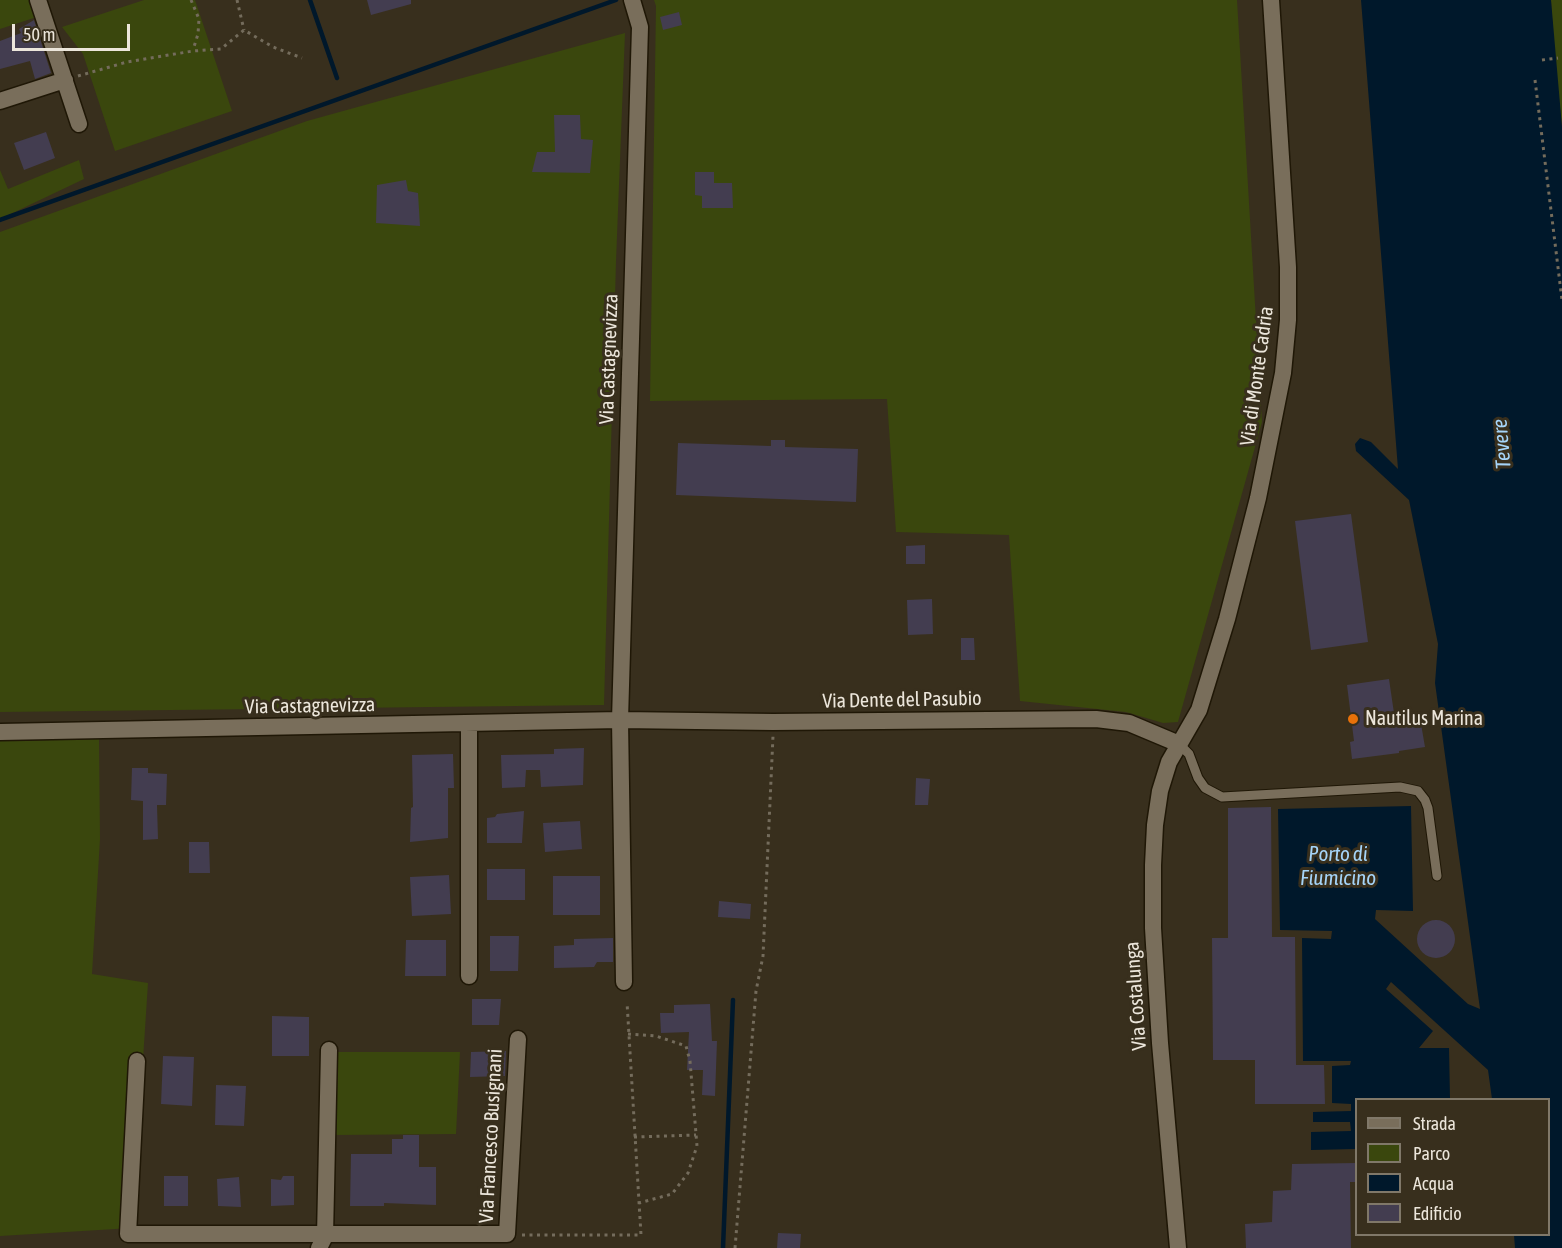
<!DOCTYPE html>
<html>
<head>
<meta charset="utf-8">
<style>
	body { margin:0 }
	#map { position:relative; width:1562px; height:1248px; overflow:hidden; background:#382f1d; font-family:"Asap Condensed",sans-serif }
	canvas { display:block }
	.legend { position:absolute; left:1355px; top:1098px; width:195px; height:138px; box-sizing:border-box; background:#382f1d; border:2px solid #807869; margin:0; padding:8px 10px; list-style:none; font-size:18px; color:#ece6db }
	.legend li { display:flex; align-items:center; gap:12px; height:30px }
	.legend b { width:30px; border:2px solid #807869 }
	.scale { position:absolute; left:12px; top:24px; width:118px; height:27px; box-sizing:border-box; border:3px solid #ece6db; border-top:0; padding-left:8px; font-size:18px; line-height:21px; white-space:nowrap; color:#ece6db; -webkit-text-stroke:4px #382f1d; paint-order:stroke }
</style>
</head>
<body>
<div id="map">
<canvas width="1562" height="1248"></canvas>
<ul class="legend">
<li><b style="height:8px;background:#796e5b"></b>Strada</li>
<li><b style="height:16px;background:#3a470d"></b>Parco</li>
<li><b style="height:16px;background:#00182b"></b>Acqua</li>
<li><b style="height:16px;background:#433d50"></b>Edificio</li>
</ul>
<div class="scale">50 m</div>
</div>
<script>
const context = document.querySelector('canvas').getContext('2d');
context.lineJoin = 'round';
function fillPath(path, color) {
  context.fillStyle = color;
  context.fill(path, 'evenodd');
}
function poly(rows) {
  const path = new Path2D();
  for (const r of rows) {
    if (r.length === 3) {
      path.moveTo(r[0] + r[2], r[1]);
      path.arc(r[0], r[1], r[2], 0, 2 * Math.PI);
      continue;
    }
    path.moveTo(r[0], r[1]);
    for (let i = 2; i < r.length; i += 2) path.lineTo(r[i], r[i + 1]);
  }
  return path;
}
function strokePath(path, color, width, dash) {
  context.strokeStyle = color;
  context.lineWidth = width;
  context.lineCap = dash ? 'butt' : 'round';
  context.setLineDash(dash || []);
  context.stroke(path);
}
function drawText(font, color, halo, rows, align = 'center') {
  context.font = font + ' "Asap Condensed",sans-serif';
  context.lineWidth = 6;
  context.setLineDash([]);
  context.textBaseline = 'middle';
  context.strokeStyle = halo;
  context.fillStyle = color;
  for (const [text, x, y, turn = 0] of rows) {
    context.save();
    context.translate(x, y);
    context.rotate((+turn || 0) * Math.PI / 180);
    context.textAlign = isNaN(turn) ? turn : align;
    if (halo) context.strokeText(text, 0, 0);
    context.fillText(text, 0, 0);
    context.restore();
  }
}
fillPath(poly([
	[0,0,38,0,43,15,0,29],
	[144,0,195,0,232,111,115,151,83,54,62,27],
	[654,0,1237,0,1262,422,1178,722,1163,723,1126,712,1020,701,1009,535,896,532,887,399,650,401,656,6],
	[1551,0,1562,0,1562,127,1554,53],
	[625,33,616,261,604,705,0,712,0,232,307,121],
	[79,160,84,179,0,219,0,170,8,189],
	[99,739,100,839,92,974,148,983,132,1228,0,1236,0,741],
	[332,1052,460,1052,456,1134,333,1135]
]), '#3a470d');
fillPath(poly([
	[1361,0,1551,0,1562,127,1562,1248,1515,1248,1514,1235,1548,1234,1548,1100,1492,1099,1488,1070,1391,982,1386,989,1433,1031,1419,1048,1449,1048,1450,1099,1356,1100,1356,1149,1311,1150,1311,1132,1351,1131,1350,1122,1313,1122,1313,1112,1351,1111,1351,1104,1332,1103,1332,1066,1350,1065,1351,1061,1303,1061,1302,938,1331,939,1332,931,1280,930,1278,809,1411,806,1413,911,1376,910,1375,919,1468,1004,1480,1009,1435,683,1438,644,1409,500,1356,451,1355,444,1360,438,1371,442,1398,469]
]), '#00182b');
strokePath(poly([
	[310,0,337,78],
	[0,220,616,0],
	[723,1248,733,1000]
]), '#00182b', 4.5);
fillPath(poly([
	[367,0,411,0,411,4,371,15],
	[679,12,682,25,663,30,660,17],
	[34,20,51,73,35,79,30,61,0,69,0,41,21,33,19,29],
	[554,115,580,115,581,139,593,140,590,173,532,172,537,152,555,152],
	[46,132,55,158,24,170,14,143],
	[695,172,714,172,714,183,732,183,733,208,702,208,702,196,695,195],
	[406,180,408,191,418,193,420,226,376,223,377,185],
	[771,440,785,440,785,447,858,449,856,502,676,495,678,443,771,446],
	[1351,514,1368,642,1311,650,1295,521],
	[925,545,925,564,906,564,906,546],
	[932,599,933,634,908,635,907,600],
	[961,638,974,638,975,660,961,660],
	[1389,679,1395,720,1420,718,1425,747,1399,751,1399,753,1352,759,1350,742,1354,741,1347,685],
	[584,748,583,785,541,787,540,770,526,770,525,787,502,788,501,755,554,754,554,749],
	[453,754,454,788,448,788,448,838,410,842,411,808,413,807,412,755],
	[132,768,148,768,148,773,167,774,166,805,157,805,158,839,143,840,143,801,131,800],
	[916,778,930,779,928,805,915,805],
	[1271,807,1272,937,1295,937,1296,1065,1324,1065,1325,1104,1255,1104,1255,1060,1213,1060,1212,938,1228,938,1228,808],
	[524,811,522,843,487,843,487,818,495,817,497,814],
	[580,821,582,849,545,852,543,823],
	[189,842,209,842,210,873,189,873],
	[487,869,525,869,525,900,487,900],
	[449,875,451,914,412,916,410,877],
	[553,876,600,876,600,915,553,915],
	[719,901,751,904,750,919,718,917],
	[1436,939,19],
	[490,936,519,936,518,971,490,971],
	[613,938,613,962,597,962,594,967,554,968,554,946,574,945,574,939],
	[406,940,446,940,446,976,405,976],
	[472,999,501,999,499,1025,472,1025],
	[710,1004,712,1041,717,1041,715,1096,702,1095,703,1070,687,1070,689,1032,661,1033,660,1013,674,1013,674,1005],
	[272,1016,309,1017,309,1056,272,1056],
	[506,1051,505,1076,470,1077,471,1052],
	[163,1056,194,1057,192,1106,161,1104],
	[216,1085,246,1086,244,1126,215,1125],
	[403,1135,419,1135,419,1167,436,1167,436,1205,384,1203,384,1206,350,1206,351,1154,392,1154,392,1139,403,1139],
	[1356,1163,1356,1182,1350,1182,1351,1248,1246,1248,1245,1224,1272,1222,1273,1191,1291,1190,1292,1164],
	[164,1176,188,1176,188,1206,164,1206],
	[283,1176,294,1176,294,1205,271,1206,271,1179,281,1180],
	[239,1177,241,1207,218,1206,217,1179],
	[778,1233,801,1234,800,1248,777,1248]
]), '#433d50');
const service = poly([
	[1179,744,1189,754,1198,778,1205,788,1222,797,1400,787,1418,791,1425,800,1428,808,1437,876]
]);
const minor = poly([
	[38,0,79,124],
	[0,101,65,80],
	[469,724,469,976],
	[0,732,620,720,640,27,632,0],
	[624,982,620,720,773,722,1096,719,1129,723,1179,744],
	[137,1061,128,1234,507,1234,518,1039],
	[319,1248,325,1236,329,1050],
	[1178,1248,1160,1043,1153,928,1153,865,1155,825,1160,791,1169,762,1199,710,1227,619,1258,498,1283,373,1288,320,1288,267,1271,0]
]);
strokePath(service, '#1f1706', 11);
strokePath(minor, '#1f1706', 19);
strokePath(poly([
	[191,0,199,19,198,34,193,50],
	[237,0,244,30],
	[1542,60,1558,58],
	[78,76,127,62,193,51,221,49,244,30,273,47,302,58],
	[1535,80,1562,300],
	[628,1034,656,1036,686,1046,690,1061,697,1146,688,1173,672,1194,639,1203],
	[634,1137,696,1135],
	[522,1235,641,1235,627,1002],
	[735,1248,756,991,763,956,773,736]
]), '#746c5c', 3, [3, 4.5]);
strokePath(service, '#796e5b', 9);
strokePath(minor, '#796e5b', 16);
for (const [x, y, r, color] of [
	[1353,719,6,"#e8710a"]
]) {
  const dot = new Path2D();
  dot.arc(x, y, r, 0, 2 * Math.PI);
  context.fillStyle = color;
  context.fill(dot);
  strokePath(dot, '#382f1d', 2);
}
drawText('20px', '#ece6db', '#382f1d', [
	["Via Castagnevizza",609,359,-88],
	["Via di Monte Cadria",1257,376,-82],
	["Via Dente del Pasubio",902,700,-1],
	["Via Castagnevizza",310,706,-1],
	["Via Costalunga",1136,996,-94],
	["Via Francesco Busignani",491,1136,-87]
]);
drawText('20px', '#ece6db', '#382f1d', [
	["Nautilus Marina",1365,719]
], 'left');
drawText('italic 21px', '#a5d4f8', '#382f1d', [
	["Tevere",1502,444,-95],
	["Porto di",1338,854],
	["Fiumicino",1338,878]
]);
</script>
</body>
</html>
